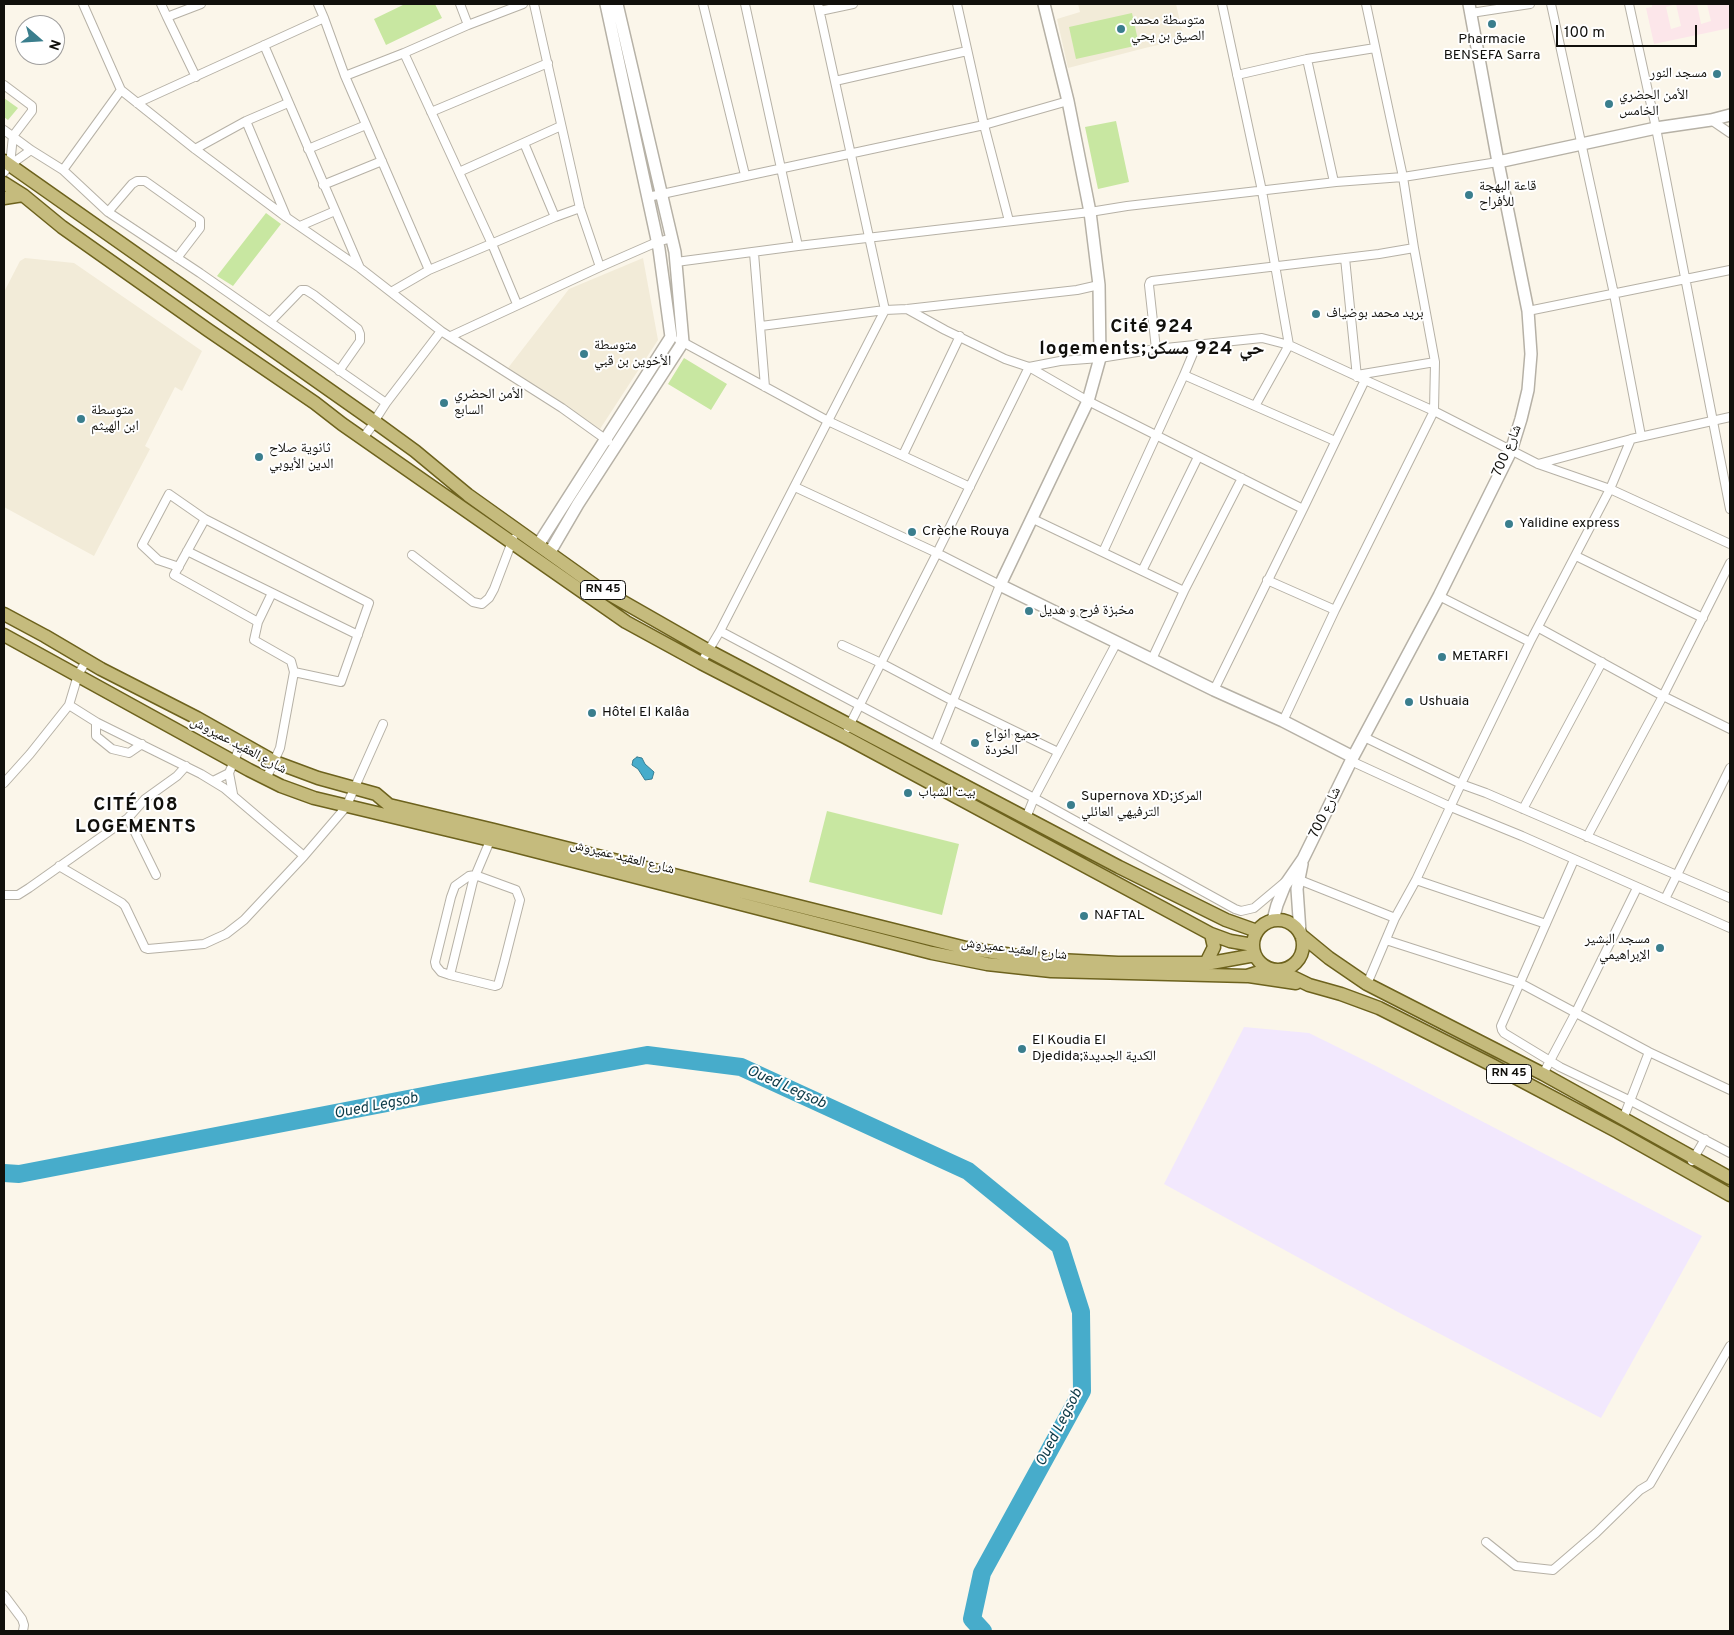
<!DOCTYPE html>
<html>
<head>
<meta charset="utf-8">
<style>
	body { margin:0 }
	#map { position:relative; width:1734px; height:1635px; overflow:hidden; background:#fbf6ea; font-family:Overpass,sans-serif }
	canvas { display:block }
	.frame { position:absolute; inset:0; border:5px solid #11100c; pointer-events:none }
	.north { position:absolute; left:15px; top:15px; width:50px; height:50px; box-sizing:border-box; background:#fff; border:1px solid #a09f9e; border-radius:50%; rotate:109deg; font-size:14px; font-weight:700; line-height:20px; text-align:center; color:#11100c }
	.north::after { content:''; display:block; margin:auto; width:18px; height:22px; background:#3a7e8d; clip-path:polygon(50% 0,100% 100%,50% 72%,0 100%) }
	.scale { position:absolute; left:1556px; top:25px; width:141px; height:22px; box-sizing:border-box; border:2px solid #11100c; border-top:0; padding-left:6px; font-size:15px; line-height:18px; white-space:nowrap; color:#11100c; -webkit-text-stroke:4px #fff; paint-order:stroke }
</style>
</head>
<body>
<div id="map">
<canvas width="1734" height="1635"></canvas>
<div class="frame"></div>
<div class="north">N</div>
<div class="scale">100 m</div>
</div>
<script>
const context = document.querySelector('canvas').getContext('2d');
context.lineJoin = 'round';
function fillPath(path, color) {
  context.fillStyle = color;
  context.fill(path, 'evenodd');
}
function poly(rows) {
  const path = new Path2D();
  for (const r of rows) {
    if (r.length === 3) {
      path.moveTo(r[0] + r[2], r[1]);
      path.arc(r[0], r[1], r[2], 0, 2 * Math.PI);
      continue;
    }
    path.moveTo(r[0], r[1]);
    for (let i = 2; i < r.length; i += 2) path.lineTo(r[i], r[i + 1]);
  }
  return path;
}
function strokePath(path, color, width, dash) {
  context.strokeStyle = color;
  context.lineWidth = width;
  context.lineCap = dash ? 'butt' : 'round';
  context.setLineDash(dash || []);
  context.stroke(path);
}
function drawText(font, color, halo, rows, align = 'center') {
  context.font = font + ' Overpass,"Noto Naskh Arabic",sans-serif';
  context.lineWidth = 4;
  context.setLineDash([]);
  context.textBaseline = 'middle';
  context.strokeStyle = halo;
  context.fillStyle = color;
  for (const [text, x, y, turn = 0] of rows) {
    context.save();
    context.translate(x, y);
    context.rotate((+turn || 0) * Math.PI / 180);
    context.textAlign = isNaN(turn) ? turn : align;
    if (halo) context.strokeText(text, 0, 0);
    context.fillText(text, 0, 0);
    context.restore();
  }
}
fillPath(poly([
	[1078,4,1176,4,1184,39,1145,48,1068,68,1057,19,1080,12],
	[25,258,74,263,202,351,182,391,175,387,145,446,150,449,94,556,4,507,4,292,20,261],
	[643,258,658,340,600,429,508,368,569,289]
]), '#f2ebd8');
fillPath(poly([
	[1244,1027,1309,1033,1376,1066,1702,1236,1601,1418,1396,1311,1164,1184]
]), '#f2e8fd');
fillPath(poly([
	[1652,4,1697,4,1701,24,1711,21,1707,4,1730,4,1730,28,1654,44,1646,8,1652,7],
	[1676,4,1681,26,1671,29,1666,7]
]), '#fce6ea');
fillPath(poly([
	[405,4,435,4,442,18,386,45,374,19],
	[1132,13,1139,45,1076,59,1069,27],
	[4,98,18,108,8,120,4,117],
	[1116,121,1129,182,1098,189,1085,127],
	[266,213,281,224,233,286,217,276],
	[684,358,727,384,711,410,668,384],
	[827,811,959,844,942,915,809,882]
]), '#c8e7a1');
const water = poly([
	[637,757,642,758,645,764,654,772,652,779,645,780,638,769,632,765,633,760,637,757]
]);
fillPath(water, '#47accb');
strokePath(water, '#377d92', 1);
strokePath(poly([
	[4,1173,19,1174,444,1092,647,1055,741,1067,968,1171,1060,1246,1081,1312,1082,1391,982,1573,972,1619,983,1631]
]), '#47accb', 18);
const street = poly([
	[83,4,121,90,195,149,286,217,360,268,441,331,562,408,608,441],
	[161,4,167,17],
	[318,4,324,18],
	[460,4,468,25,404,53,492,244,517,304],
	[534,4,580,208,600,267],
	[703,4,745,175],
	[745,4,798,246],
	[818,4,885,310,907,309,1077,290,1099,285],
	[957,4,984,125,1009,221],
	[1222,4,1262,191,1289,345,1255,406],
	[1551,4,1614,294,1641,436],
	[1629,4,1656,128,1730,509],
	[820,11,853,4],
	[1471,13,1530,4],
	[468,25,523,4],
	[264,45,360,268],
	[1307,59,1334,182],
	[1237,75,1307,59,1375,48],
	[345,76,404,53],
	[196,77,167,17,201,4],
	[835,81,967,51],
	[4,85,32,106,32,111,13,136,10,165],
	[137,103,324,18,345,76,429,270,555,217,580,208],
	[431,112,548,63],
	[1711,120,1730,133],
	[246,121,286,216],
	[4,130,31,150,63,170,108,212,200,273,386,403],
	[524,143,555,217],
	[195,149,246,121,288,103],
	[308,149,366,125],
	[63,170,121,90],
	[4,172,10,165,31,150],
	[459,172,561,126],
	[323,185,382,161],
	[648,197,984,125,1068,101],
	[108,212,132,184,137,181,145,181,200,220,200,228,177,258],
	[300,226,335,211],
	[754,253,765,387],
	[1345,258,1357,377],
	[676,262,798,246,1090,212,1127,206,1336,182,1403,177,1366,4],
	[391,292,429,270],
	[1528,311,1730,270],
	[270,322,301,290,306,290,314,295,358,329,360,334,360,341,339,371],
	[761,326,885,310],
	[451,336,600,267,657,242,672,238],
	[679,340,828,421,970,487],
	[1197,344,1184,375,1335,441],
	[1156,349,1149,285,1150,282,1152,281,1379,254,1414,248,1403,177,1498,162],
	[1357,375,1435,362],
	[1365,380,1434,411,1538,464,1610,489,1730,544],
	[363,438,375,422,377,417,386,403,441,331],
	[903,455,960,336],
	[1538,464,1631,439],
	[795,487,937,553,1000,585,935,745],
	[205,519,174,575,258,622],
	[1033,519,1184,591],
	[187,551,358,635],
	[1103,552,1184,375],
	[412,555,473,602,482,604,489,598,494,589,513,539],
	[1576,556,1703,618],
	[179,567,158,560,142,545,169,494,205,519,369,603,341,682,294,672,291,661,254,640,258,622,272,593],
	[1142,571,1198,457],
	[1267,580,1335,610],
	[1439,596,1530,642],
	[1539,628,1663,696,1730,729],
	[720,631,1034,798,1235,909,1241,911,1254,908,1285,882],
	[842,645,881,663,953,701,1058,752],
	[1152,659,1184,591,1242,478],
	[701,663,720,631,885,310],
	[1214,690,1303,509],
	[69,705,96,722,201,774,224,788,304,856],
	[1283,721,1335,610,1434,411,1435,362,1414,248],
	[96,722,96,736,112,749,129,753,142,744],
	[848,728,937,553,1029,367,1060,361,1100,358,1156,349,1262,338,1289,345,1365,380,1303,509,1088,401,1029,367,1005,359,945,330,907,309],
	[1364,737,1461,784,1486,793,1730,898],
	[1351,761,1451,807,1522,836,1730,928],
	[229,773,233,794],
	[266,779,280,748,294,672],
	[213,781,229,773,241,744],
	[4,783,30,754,69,705,78,675,86,661],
	[1523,809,1602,662],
	[128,818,156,875],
	[1026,818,1034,798,1117,642],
	[1587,837,1663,696,1730,563],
	[1574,860,1501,1026,1502,1030,1504,1033,1560,1067,1631,1101,1730,1153],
	[59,866,122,903,125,906,145,948,148,949,204,944,217,938,226,934,244,920,304,856,346,807,383,724],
	[475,875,516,890,520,900,504,963,498,985,495,986,450,975,441,972,436,966,435,962,451,897,455,886,469,876,475,875],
	[1297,879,1395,918],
	[1416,880,1546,924],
	[4,895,18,895,29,888,128,818,145,799,177,776,186,766],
	[1665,899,1730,768],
	[1386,940,1520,983,1649,1052,1730,1090],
	[450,975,473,881,492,836],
	[1367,984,1395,918,1416,880,1461,784,1530,642,1610,489,1631,439,1730,417],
	[1543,1074,1576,1012,1637,888],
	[1623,1119,1649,1052],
	[1692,1161,1705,1139],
	[1486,1542,1516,1566,1553,1570,1596,1533,1640,1490,1650,1484,1730,1346],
	[4,1595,22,1619,24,1625,23,1631]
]);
const secondary = poly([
	[1044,4,1068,101,1090,212,1099,285,1100,358,1088,401,1000,585,1214,690,1283,721,1353,757],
	[1498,162,1656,128,1711,120,1730,115],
	[538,545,671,337,659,249,606,4],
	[550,552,578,504,683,342,675,252,617,4],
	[1273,920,1277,905,1285,885,1303,859,1353,757,1439,596,1511,451,1521,419,1528,390,1531,354,1528,311,1498,162,1469,4],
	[1300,932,1297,889,1302,864]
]);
const primary = poly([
	[4,161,375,422,415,451,468,495,597,587,709,651,1119,867,1226,920,1257,931],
	[4,183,23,195,62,227,208,330,315,403,342,424,626,622,701,663,845,737,1211,934,1230,941,1253,945],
	[4,198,23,195],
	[4,614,45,636,101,669,197,718,275,762,318,778,376,794,389,805,494,830,966,948,1038,959,1118,963,1211,963,1255,955],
	[4,635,249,770,281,786,314,798,507,844,932,953,987,964,1051,971,1247,976,1269,969],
	[1278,945,25],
	[1301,935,1329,958,1367,984,1543,1074,1730,1178],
	[1206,963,1214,947,1211,934],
	[1278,970,1309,985,1341,994,1379,1008,1490,1064,1618,1132,1730,1195],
	[1249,976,1296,983]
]);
strokePath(street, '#b6b1a6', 10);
strokePath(secondary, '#b6b1a6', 14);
strokePath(primary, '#6d621d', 15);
strokePath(street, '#fff', 8);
strokePath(secondary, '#fff', 11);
strokePath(primary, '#c5bb7d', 12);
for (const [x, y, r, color] of [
	[1492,24,5,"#3a7e8d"],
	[1121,29,5,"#3a7e8d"],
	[1717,74,5,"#3a7e8d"],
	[1609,104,5,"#3a7e8d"],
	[1469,195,5,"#3a7e8d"],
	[1316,314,5,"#3a7e8d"],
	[584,354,5,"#3a7e8d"],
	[444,403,5,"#3a7e8d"],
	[81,419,5,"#3a7e8d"],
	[259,457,5,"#3a7e8d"],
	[1509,524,5,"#3a7e8d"],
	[912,532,5,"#3a7e8d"],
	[1029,611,5,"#3a7e8d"],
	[1442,657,5,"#3a7e8d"],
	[1409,702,5,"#3a7e8d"],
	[592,713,5,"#3a7e8d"],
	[975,743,5,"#3a7e8d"],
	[908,793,5,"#3a7e8d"],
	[1071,805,5,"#3a7e8d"],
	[1084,916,5,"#3a7e8d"],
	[1660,948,5,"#3a7e8d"],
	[1022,1049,5,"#3a7e8d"]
]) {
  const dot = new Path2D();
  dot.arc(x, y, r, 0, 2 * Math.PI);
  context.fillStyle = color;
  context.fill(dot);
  strokePath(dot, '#fff', 2);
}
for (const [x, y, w] of [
	[603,590,45],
	[1509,1074,45]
]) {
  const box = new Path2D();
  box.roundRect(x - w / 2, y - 9.5, w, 19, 4);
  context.fillStyle = '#fff';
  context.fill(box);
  strokePath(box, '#11100c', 1);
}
drawText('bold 12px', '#11100c', null, [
	["RN 45",603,590],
	["RN 45",1509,1074]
]);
drawText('14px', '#11100c', '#fff', [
	["متوسطة محمد",1131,21],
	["الصيق بن يحي",1131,37],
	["Pharmacie",1492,40,"center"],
	["BENSEFA Sarra",1492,56,"center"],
	["مسجد النور",1707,74,"right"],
	["الأمن الحضري",1619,96],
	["الخامس",1619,112],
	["قاعة البهجة",1479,187],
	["للأفراح",1479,203],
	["بريد محمد بوضياف",1326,314],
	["متوسطة",594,346],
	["الأخوين بن قبي",594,362],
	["الأمن الحضري",454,395],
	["السابع",454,411],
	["متوسطة",91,411],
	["ابن الهيثم",91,427],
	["ثانوية صلاح",269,449],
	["الدين الأيوبي",269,465],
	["Yalidine express",1519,524],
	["Crèche Rouya",922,532],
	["مخبزة فرح و هديل",1039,611],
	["METARFI",1452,657],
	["Ushuaia",1419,702],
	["Hôtel El Kalâa",602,713],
	["جميع انواع",985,735],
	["الخردة",985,751],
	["بيت الشباب",918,793],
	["Supernova XD;المركز",1081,797],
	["الترفيهي العائلي",1081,813],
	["NAFTAL",1094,916],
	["مسجد البشير",1650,940,"right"],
	["الإبراهيمي",1650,956,"right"],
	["El Koudia El",1032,1041],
	["Djedida;الكدية الجديدة",1032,1057]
], 'left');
drawText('14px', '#11100c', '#fff', [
	["شارع 700",1508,451,-67],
	["شارع العقيد عميروش",238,746,28],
	["شارع 700",1326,813,-64],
	["شارع العقيد عميروش",622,858,14],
	["شارع العقيد عميروش",1014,950,7]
]);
drawText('italic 15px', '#0b3946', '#fff', [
	["Oued Legsob",786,1088,24],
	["Oued Legsob",376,1107,-11],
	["Oued Legsob",1060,1428,-63]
]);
context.letterSpacing = '1px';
drawText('bold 19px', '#11100c', '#fff', [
	["Cité 924",1152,328],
	["logements;حي 924 مسكن",1152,350],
	["CITÉ 108",136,806],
	["LOGEMENTS",136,828]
]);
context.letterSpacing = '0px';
</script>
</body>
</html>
